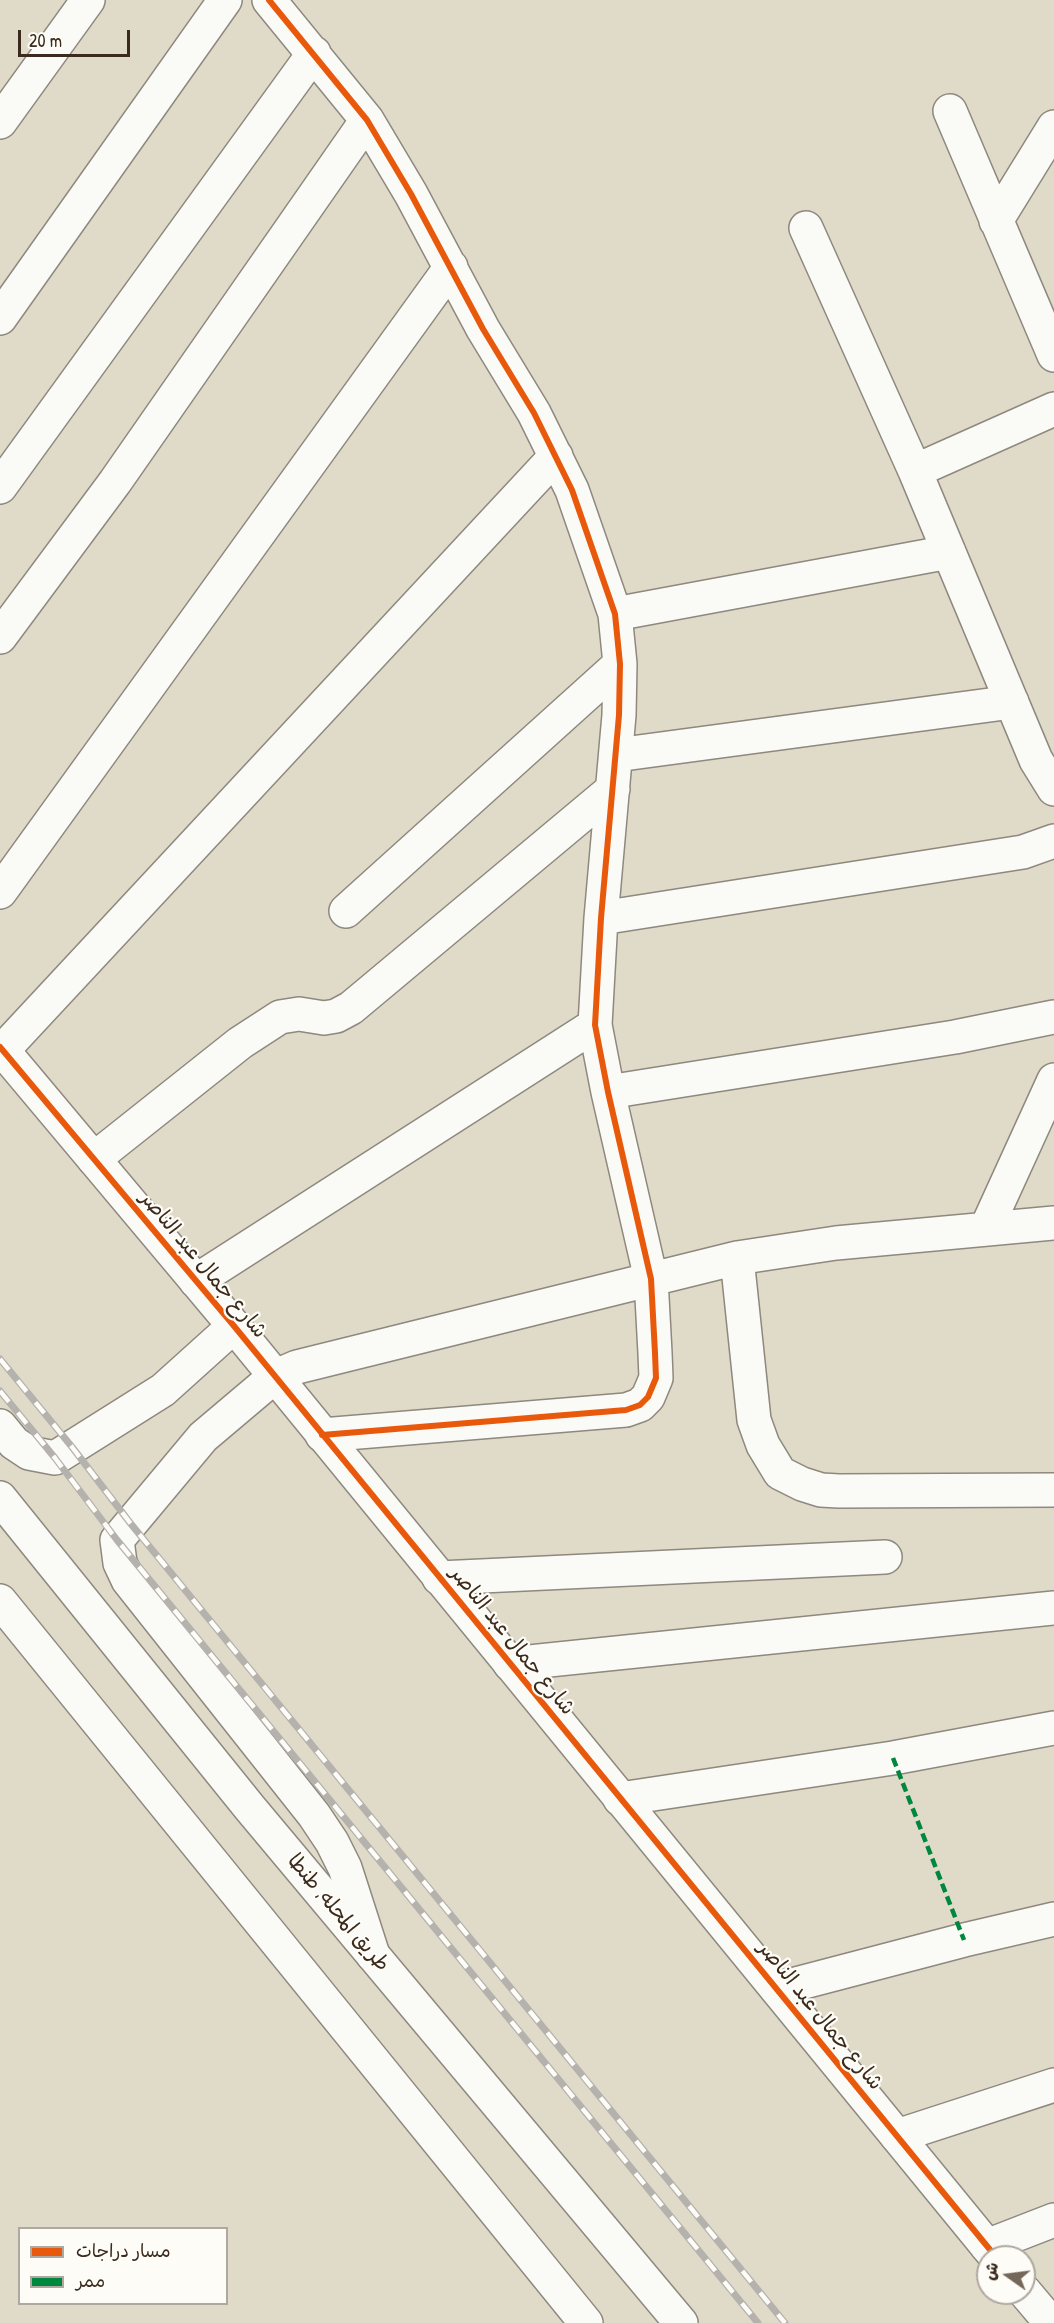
<!DOCTYPE html>
<html>
<head>
<meta charset="utf-8">
<style>
	body { margin:0 }
	#map { position:relative; width:1054px; height:2323px; overflow:hidden; background:#e0dbc9; font-family:"Patrick Hand","Playpen Sans Arabic",sans-serif }
	canvas { display:block }
	.legend { position:absolute; left:18px; top:2227px; width:210px; height:78px; box-sizing:border-box; background:#fdfcf7; border:2px solid #afa8a0; margin:0; padding:8px 10px; list-style:none; font-size:18px; color:#3b2a1e }
	.legend li { display:flex; align-items:center; gap:12px; height:30px }
	.legend b { width:30px; border:2px solid #afa8a0 }
	.north { position:absolute; left:976px; top:2245px; width:60px; height:60px; box-sizing:border-box; background:#fdfcf7; border:2px solid #afa8a0; border-radius:50%; rotate:284deg; font-size:16px; font-weight:700; line-height:24px; text-align:center; color:#3b2a1e }
	.north::after { content:''; display:block; margin:auto; width:21px; height:27px; background:#75685a; clip-path:polygon(50% 0,100% 100%,50% 72%,0 100%) }
	.scale { position:absolute; left:18px; top:30px; width:112px; height:27px; box-sizing:border-box; border:3px solid #3b2a1e; border-top:0; padding-left:8px; font-size:18px; line-height:21px; white-space:nowrap; color:#3b2a1e; -webkit-text-stroke:4px #fdfcf7; paint-order:stroke }
</style>
</head>
<body>
<div id="map">
<canvas width="1054" height="2323"></canvas>
<ul class="legend">
<li><b style="height:8px;background:#e8590c"></b>مسار دراجات</li>
<li><b style="height:8px;background:#00873e"></b>ممر</li>
</ul>
<div class="north">ش</div>
<div class="scale">20 m</div>
</div>
<script>
const context = document.querySelector('canvas').getContext('2d');
context.lineJoin = 'round';
function poly(rows) {
  const path = new Path2D();
  for (const r of rows) {
    path.moveTo(r[0], r[1]);
    for (let i = 2; i < r.length; i += 2) path.lineTo(r[i], r[i + 1]);
  }
  return path;
}
function strokePath(path, color, width, dash) {
  context.strokeStyle = color;
  context.lineWidth = width;
  context.lineCap = dash ? 'butt' : 'round';
  context.setLineDash(dash || []);
  context.stroke(path);
}
function drawText(font, color, halo, rows, align = 'center') {
  context.font = font + ' "Patrick Hand","Playpen Sans Arabic",sans-serif';
  context.lineWidth = 4.5;
  context.setLineDash([]);
  context.textBaseline = 'middle';
  context.strokeStyle = halo;
  context.fillStyle = color;
  for (const [text, x, y, turn = 0] of rows) {
    context.save();
    context.translate(x, y);
    context.rotate((+turn || 0) * Math.PI / 180);
    context.textAlign = isNaN(turn) ? turn : align;
    if (halo) context.strokeText(text, 0, 0);
    context.fillText(text, 0, 0);
    context.restore();
  }
}
const street = poly([
	[269,0,367,120,411,194,483,329,534,413,572,490,615,614,620,664,619,715,601,918,595,1025,608,1092,651,1279,655,1353,656,1378,648,1397,640,1405,626,1410,322,1435],
	[950,111,1054,355],
	[0,122,88,0],
	[996,221,1054,127],
	[806,228,915,471,1036,760,1054,789],
	[0,318,225,0],
	[915,471,1054,409],
	[0,487,314,53],
	[615,614,949,552],
	[0,637,115,482,367,120],
	[616,755,1012,702],
	[0,892,451,267],
	[346,911,620,664],
	[601,918,1023,852,1054,841],
	[3,1050,556,456],
	[608,1092,955,1037,1054,1017],
	[94,1159,240,1043,280,1017,299,1014,324,1018,336,1016,351,1008,613,789],
	[986,1229,1054,1080],
	[737,1258,754,1420,763,1445,780,1473,802,1484,821,1490,839,1491,1054,1490],
	[196,1281,595,1025],
	[0,1426,14,1443,29,1453,55,1458,163,1390,234,1326],
	[439,1578,885,1557],
	[510,1664,1054,1608],
	[620,1799,893,1758,1054,1728],
	[373,1955,345,1868,332,1842,314,1815,128,1580,120,1563,117,1540,203,1437,274,1377,297,1367,737,1258,836,1243,1054,1223],
	[777,1989,964,1940,1054,1919],
	[897,2136,1054,2085],
	[987,2246,1054,2220]
]);
const secondary = poly([
	[0,1047,234,1326,996,2257],
	[1024,2291,1051,2323]
]);
const highway = poly([
	[0,1498,250,1808,681,2323],
	[0,1601,586,2323]
]);
strokePath(street, '#8e887e', 36);
strokePath(secondary, '#8e887e', 36);
strokePath(highway, '#8e887e', 36);
strokePath(street, '#fafaf7', 33);
strokePath(secondary, '#fafaf7', 33);
strokePath(highway, '#fafaf7', 33);
const rail = poly([
	[0,1359,72,1447,131,1524,785,2323],
	[0,1391,55,1458,117,1540,758,2323]
]);
strokePath(rail, '#b5b2ae', 7);
strokePath(rail, '#fdfcf7', 4.5, [14]);
strokePath(poly([
	[893,1758,964,1940]
]), '#00873e', 4.5, [9, 4.5]);
strokePath(poly([
	[269,0,367,120,411,194,483,329,534,413,572,490,615,614,620,664,619,715,601,918,595,1025,608,1092,651,1279,655,1353,656,1378,648,1397,640,1405,626,1410,322,1435],
	[0,1047,234,1326,996,2257]
]), '#e8590c', 6);
drawText('21px', '#3b2a1e', '#fdfcf7', [
	["شارع جمال عبد الناصر",203,1265,50],
	["شارع جمال عبد الناصر",512,1641,51],
	["طريق المحله, طنطا",338,1913,50],
	["شارع جمال عبد الناصر",820,2016,51]
]);
</script>
</body>
</html>
